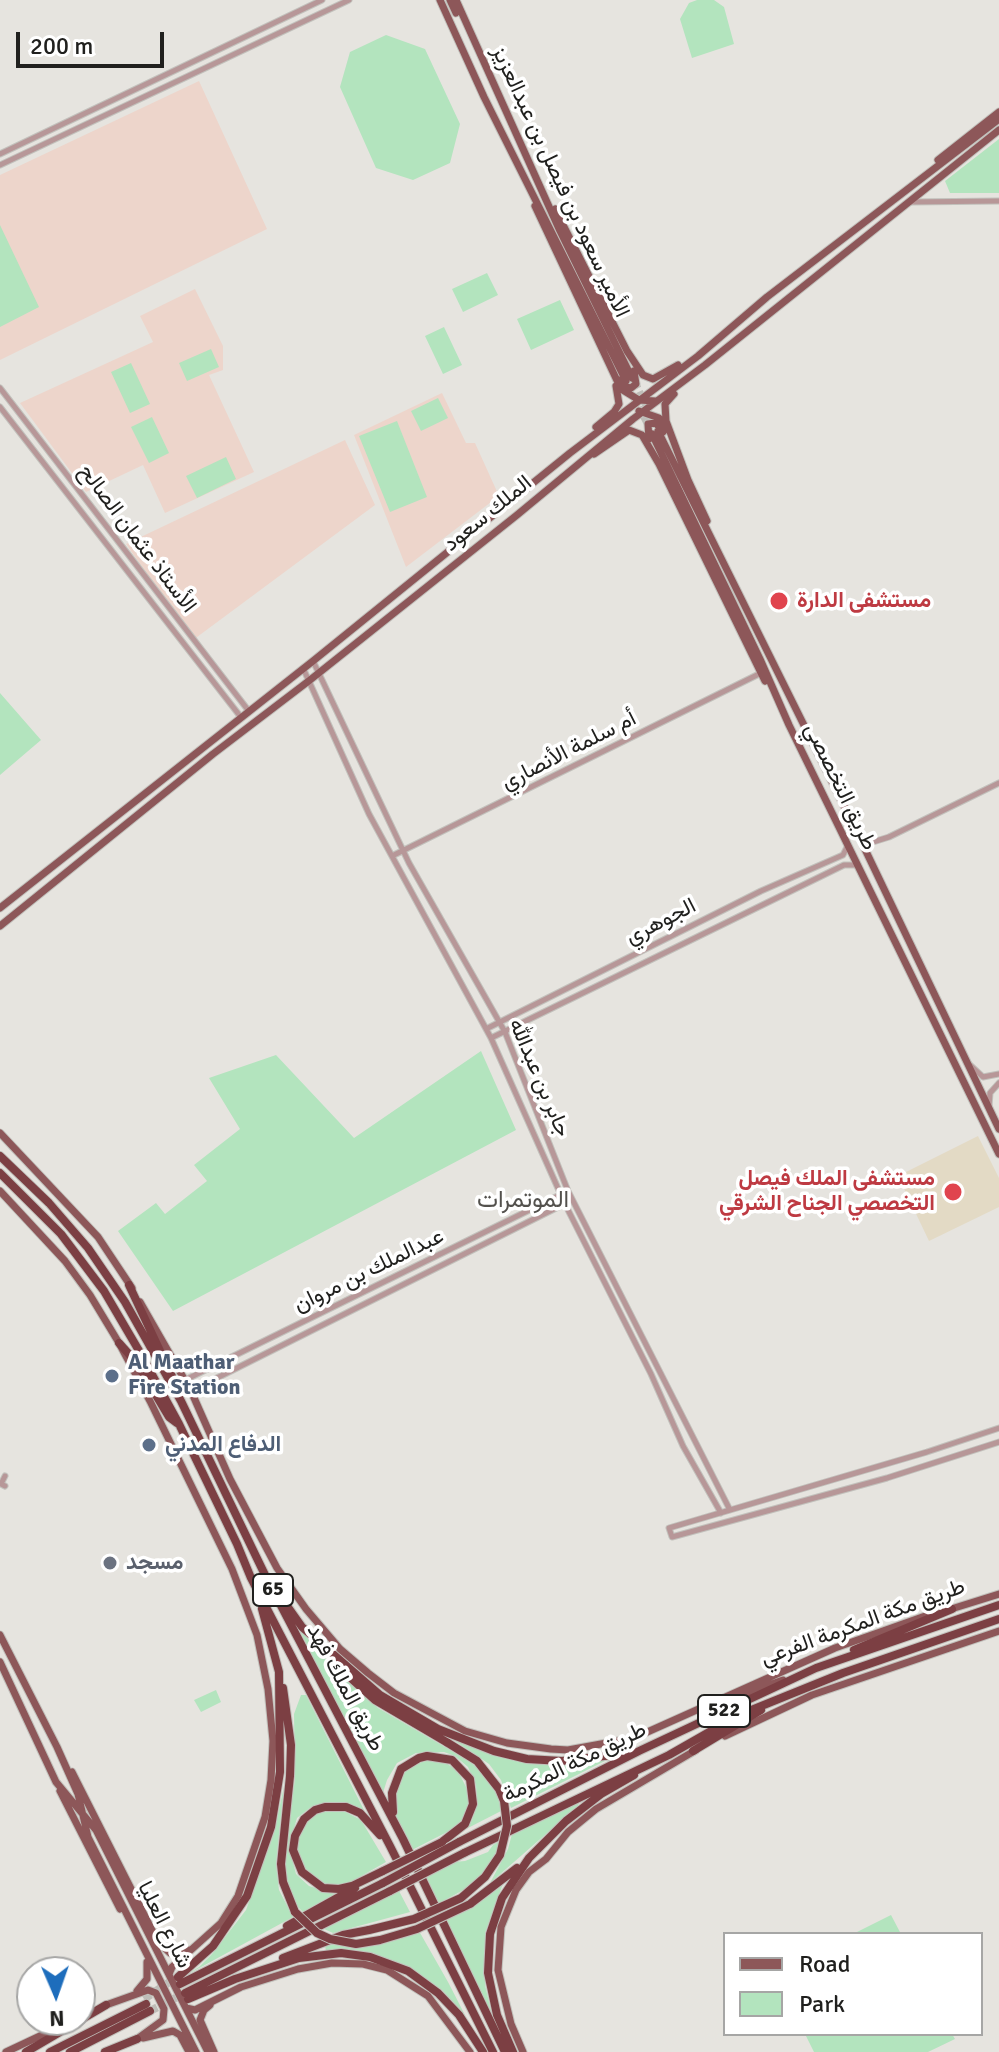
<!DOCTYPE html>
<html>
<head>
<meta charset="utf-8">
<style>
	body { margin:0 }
	#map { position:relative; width:999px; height:2052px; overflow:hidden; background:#e6e4df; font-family:Signika,sans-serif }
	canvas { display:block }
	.legend { position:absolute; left:723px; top:1932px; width:260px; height:104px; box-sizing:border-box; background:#fff; border:2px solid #a6a6a5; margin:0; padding:10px 14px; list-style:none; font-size:24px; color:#20201e }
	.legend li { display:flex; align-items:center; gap:16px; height:40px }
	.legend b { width:40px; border:2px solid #a6a6a5 }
	.north { position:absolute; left:16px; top:1956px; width:80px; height:80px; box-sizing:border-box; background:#fff; border:2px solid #a6a6a5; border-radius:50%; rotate:178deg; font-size:22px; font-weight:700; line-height:32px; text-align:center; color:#20201e }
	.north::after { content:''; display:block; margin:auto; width:28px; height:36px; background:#1d6dbc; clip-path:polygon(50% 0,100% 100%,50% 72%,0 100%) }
	.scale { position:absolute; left:16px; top:32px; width:148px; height:36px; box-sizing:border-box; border:4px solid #20201e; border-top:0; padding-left:10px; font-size:24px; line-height:28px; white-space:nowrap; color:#20201e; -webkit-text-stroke:6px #fff; paint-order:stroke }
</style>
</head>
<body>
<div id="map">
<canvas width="999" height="2052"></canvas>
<ul class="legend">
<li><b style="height:10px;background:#8d5759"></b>Road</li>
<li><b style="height:22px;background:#b3e4be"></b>Park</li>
</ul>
<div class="north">N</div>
<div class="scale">200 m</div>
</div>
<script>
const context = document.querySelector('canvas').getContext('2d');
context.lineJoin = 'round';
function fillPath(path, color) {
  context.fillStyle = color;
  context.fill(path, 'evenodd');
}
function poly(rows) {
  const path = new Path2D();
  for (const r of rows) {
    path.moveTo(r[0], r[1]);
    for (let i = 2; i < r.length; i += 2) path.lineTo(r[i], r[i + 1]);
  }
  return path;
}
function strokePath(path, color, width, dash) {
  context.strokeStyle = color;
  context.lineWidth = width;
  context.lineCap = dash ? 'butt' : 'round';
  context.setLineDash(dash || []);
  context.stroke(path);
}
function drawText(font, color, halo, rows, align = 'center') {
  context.font = font + ' Signika,Vazirmatn,sans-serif';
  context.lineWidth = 7;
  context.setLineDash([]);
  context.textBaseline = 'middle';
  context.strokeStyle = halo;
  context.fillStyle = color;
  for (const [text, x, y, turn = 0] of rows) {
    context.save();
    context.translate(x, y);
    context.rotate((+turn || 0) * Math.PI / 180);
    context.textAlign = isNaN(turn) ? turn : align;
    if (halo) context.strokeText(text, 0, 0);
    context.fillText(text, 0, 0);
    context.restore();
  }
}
fillPath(poly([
	[199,81,267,229,0,360,0,175],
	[195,289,223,346,223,370,209,375,254,472,165,513,143,465,86,492,20,403,153,342,140,316],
	[442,393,466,443,475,443,499,496,406,567,354,435],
	[345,440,375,505,193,640,126,544]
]), '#edd5cb');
fillPath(poly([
	[978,1136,999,1178,999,1207,929,1241,898,1176]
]), '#e3dac5');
fillPath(poly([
	[697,0,714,0,724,7,734,44,692,58,680,19,689,3],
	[386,35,425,49,460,124,450,163,413,180,376,168,340,87,350,52],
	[999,139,999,193,950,193,945,181],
	[0,225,39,307,0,327],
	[487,273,498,295,463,312,452,289],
	[560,300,574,330,531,350,517,319],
	[444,327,462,365,443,374,425,336],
	[211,349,219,367,187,381,179,363],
	[131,363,150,404,130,413,111,372],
	[438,398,448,418,421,431,411,411],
	[152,417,169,453,149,463,131,427],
	[397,421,427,497,390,512,359,436],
	[226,457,236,479,197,498,186,476],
	[0,693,41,740,0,775],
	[481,1051,516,1130,173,1311,118,1231,156,1203,165,1214,207,1181,194,1165,240,1129,209,1078,276,1055,354,1138],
	[297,1625,337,1671,378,1708,469,1761,486,1775,501,1799,503,1810,464,1830,472,1820,477,1804,476,1785,468,1767,455,1756,444,1752,416,1753,397,1763,387,1780,382,1796],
	[216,1690,221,1702,201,1712,194,1700],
	[301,1695,306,1695,365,1812,342,1802,326,1803,311,1807,297,1818,289,1846,296,1874,309,1886,335,1894,303,1912,296,1905,289,1889,285,1873,285,1850,295,1779,294,1714],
	[460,1740,483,1749,572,1763,609,1759,511,1808,501,1780,489,1764,455,1741],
	[431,1760,446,1763,458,1771,468,1791,468,1805,463,1819,453,1829,412,1850,395,1816,392,1797,404,1770,417,1763],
	[284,1786,276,1864,279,1890,293,1917,181,1978,199,1967,212,1954,246,1910,274,1833],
	[580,1800,578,1806,490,1883,508,1849,512,1834],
	[340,1809,361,1820,386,1862,351,1882,337,1886,325,1885,309,1877,294,1846,307,1819,322,1810],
	[502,1840,496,1857,487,1871,467,1888,436,1905,424,1876,454,1862,465,1861,488,1852,493,1845],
	[504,1881,485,1933,485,1985,492,2015,443,1921],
	[399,1891,410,1912,333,1933,324,1929],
	[891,1915,901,1934,853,1934],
	[419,1931,448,1982,466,2017,442,1990,399,1964,363,1952,326,1951,325,1946,333,1943,349,1946],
	[805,2034,952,2034,955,2039,928,2052,814,2052]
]), '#b3e4be');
strokePath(poly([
	[635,382,657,429],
	[634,398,650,429]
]), '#bebdb8', 7, [7, 3.5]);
strokePath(poly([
	[144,1999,177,1977],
	[150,2011,185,1993]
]), '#bebdb8', 8, [8, 4]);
const tertiary = poly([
	[0,154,322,0],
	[0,165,349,0],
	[910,202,999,201],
	[0,388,248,710],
	[0,407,240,716],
	[313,661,409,863,505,1032,568,1191,730,1510],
	[303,668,369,814,491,1038,565,1204,651,1374,683,1446,721,1513],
	[859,837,873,842,889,837,999,783],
	[392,856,761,673],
	[486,1029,761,891,843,855,848,845],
	[491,1038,844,865,858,865],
	[969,1064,983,1077,999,1074],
	[989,1107,990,1093,999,1083],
	[185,1380,568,1191],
	[191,1391,566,1203],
	[999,1428,927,1452,669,1528,672,1537,887,1478,999,1442],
	[5,1476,1,1484,5,1486]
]);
const primary = poly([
	[440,0,484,97,626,381],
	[450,0,456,13],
	[456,0,560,231,632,378],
	[938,160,999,112],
	[535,206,621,389,639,400,655,401],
	[555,209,627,351,643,375,653,379,678,365],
	[620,380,624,386,631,388,636,384,634,371],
	[674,394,665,404,666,421,688,480,707,521],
	[639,411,659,418,665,427],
	[596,427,614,412,619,404,616,386],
	[658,431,851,820,999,1129],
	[652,434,760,659,789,725,999,1154],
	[649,439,648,424,656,423,663,432],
	[594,454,629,430,642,435,659,464,765,681],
	[0,908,313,661,570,453,698,356,767,297,999,119],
	[0,926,213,754,310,680,517,515,633,419,705,365,999,130],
	[0,1133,98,1237,132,1288],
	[0,1191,65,1261,90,1295,119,1343,150,1401,232,1569,257,1635,268,1689,273,1741,271,1780,265,1817,238,1896,221,1923,172,1967,169,1974],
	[140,1302,191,1391,230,1479,277,1568,306,1609,340,1649,368,1673,394,1693,465,1731,507,1743,551,1749,568,1750,634,1738,835,1648,928,1615],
	[948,1610,999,1594],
	[0,1635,57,1747,78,1794,88,1837,196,2052],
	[0,1662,56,1782,96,1830,208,2052],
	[735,1697,783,1680],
	[725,1736,812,1695,999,1631],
	[72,1772,158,1942,170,1953,184,1954,190,1950],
	[60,1791,120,1909],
	[137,1991,147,1979,147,1962],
	[106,2005,148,1990,156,1993,164,2009,163,2020,137,2039],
	[210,2005,204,2010,200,2020,214,2052],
	[186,2008,195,2010,241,1987,298,1969,332,1963,363,1964,387,1970,428,1996,470,2052],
	[143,2038,173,2031,180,2035,189,2052],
	[6,2052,74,2020],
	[523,2052,511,2024,498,1970,501,1927,516,1890,529,1872,546,1859,568,1832,596,1809,696,1750]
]);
const motorway = poly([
	[0,1156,49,1203,88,1248,125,1302,181,1401,266,1577,403,1839,505,2052],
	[0,1173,61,1234,104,1291,138,1349,179,1424,237,1544,251,1578,390,1846,493,2052],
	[129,1285,178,1389],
	[119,1343,136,1362,169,1417,177,1423],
	[285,1603,302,1627,380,1695,438,1729,494,1751,527,1759,562,1761,630,1753],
	[854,1650,952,1609],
	[343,1671,375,1700,448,1743],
	[283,1688,291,1745,290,1776,281,1864,283,1882,295,1912],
	[693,1751,761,1710],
	[393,1812,392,1793,401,1769,419,1758,427,1756,452,1760,470,1779,473,1804,465,1824,442,1842],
	[380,1835,360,1813,346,1807,325,1807,315,1810,304,1819,295,1836,293,1850,302,1872,323,1888,339,1889,352,1886,383,1871],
	[459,1842,639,1751,816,1668,999,1605],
	[464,1853,669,1755,739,1715,843,1673,999,1619],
	[470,1904,517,1868],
	[287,1926,355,1888],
	[283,1958,343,1935,369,1930],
	[178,1977,213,1946,247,1896,271,1827,280,1772,279,1672,262,1609],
	[180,1984,383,1883],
	[185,1993,390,1891],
	[188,1999,235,1979,299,1958,341,1953,370,1957,408,1971,438,1993,459,2015,483,2052],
	[26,2052,106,2005],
	[50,2052,146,2004],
	[70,2052,150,2011],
	[105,2052,137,2039],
	[513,2052,497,2015,488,1973,490,1934,502,1898,529,1858,566,1821,601,1794,634,1775]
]);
strokePath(tertiary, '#c2c1bc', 7);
strokePath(primary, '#c2c1bc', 9);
strokePath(motorway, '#c2c1bc', 10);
strokePath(tertiary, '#b79798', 5);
strokePath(primary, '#8d5759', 7);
strokePath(motorway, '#7c3f43', 8);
const motorwayBridge = poly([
	[383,1871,442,1842],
	[383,1883,459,1842],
	[390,1891,464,1853],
	[295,1912,317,1933,330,1939,356,1944,380,1940,417,1929,470,1904],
	[369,1930,414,1919,461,1898,485,1877,500,1855,507,1826,504,1801,499,1789,477,1761,448,1743]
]);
strokePath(motorwayBridge, '#c2c1bc', 10, []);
strokePath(motorwayBridge, '#7c3f43', 8);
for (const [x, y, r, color] of [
	[779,601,10,"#e0444e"],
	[953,1192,10,"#e0444e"],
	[112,1376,8,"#5c6f8a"],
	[149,1445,8,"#5c6f8a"],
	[110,1563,8,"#6b7280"]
]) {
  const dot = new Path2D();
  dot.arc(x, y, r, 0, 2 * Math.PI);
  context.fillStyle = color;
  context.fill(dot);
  strokePath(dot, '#fff', 3);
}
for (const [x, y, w] of [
	[273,1590,40],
	[724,1711,52]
]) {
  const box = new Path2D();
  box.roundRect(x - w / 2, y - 16, w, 32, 6);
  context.fillStyle = '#fff';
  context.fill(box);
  strokePath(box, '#20201e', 2);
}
drawText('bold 20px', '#20201e', null, [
	["65",273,1590],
	["522",724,1711]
]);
drawText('22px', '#20201e', '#fff', [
	["الأمير سعود بن فيصل بن عبدالعزيز",560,182,65],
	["الملك سعود",488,514,-39],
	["الأستاذ عثمان الصالح",137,539,53],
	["أم سلمة الأنصاري",569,751,-27],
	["طريق التخصصي",840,787,64],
	["الجوهري",661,922,-27],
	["جابر بن عبدالله",539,1078,67],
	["عبدالملك بن مروان",369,1271,-26],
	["طريق مكة المكرمة الفرعي",863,1623,-20],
	["طريق الملك فهد",345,1688,62],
	["طريق مكة المكرمة",575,1763,-26],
	["شارع العليا",164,1925,63]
]);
drawText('bold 22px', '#be3a42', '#fff', [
	["مستشفى الدارة",797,601],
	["مستشفى الملك فيصل",935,1179,"right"],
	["التخصصي الجناح الشرقي",935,1204,"right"]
], 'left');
drawText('bold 22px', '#4e5e75', '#fff', [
	["Al Maathar",128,1363],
	["Fire Station",128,1388],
	["الدفاع المدني",165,1445]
], 'left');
drawText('bold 22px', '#5b616d', '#fff', [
	["مسجد",126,1563]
], 'left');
drawText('24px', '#53514d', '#fff', [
	["الموتمرات",523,1201]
]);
</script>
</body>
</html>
